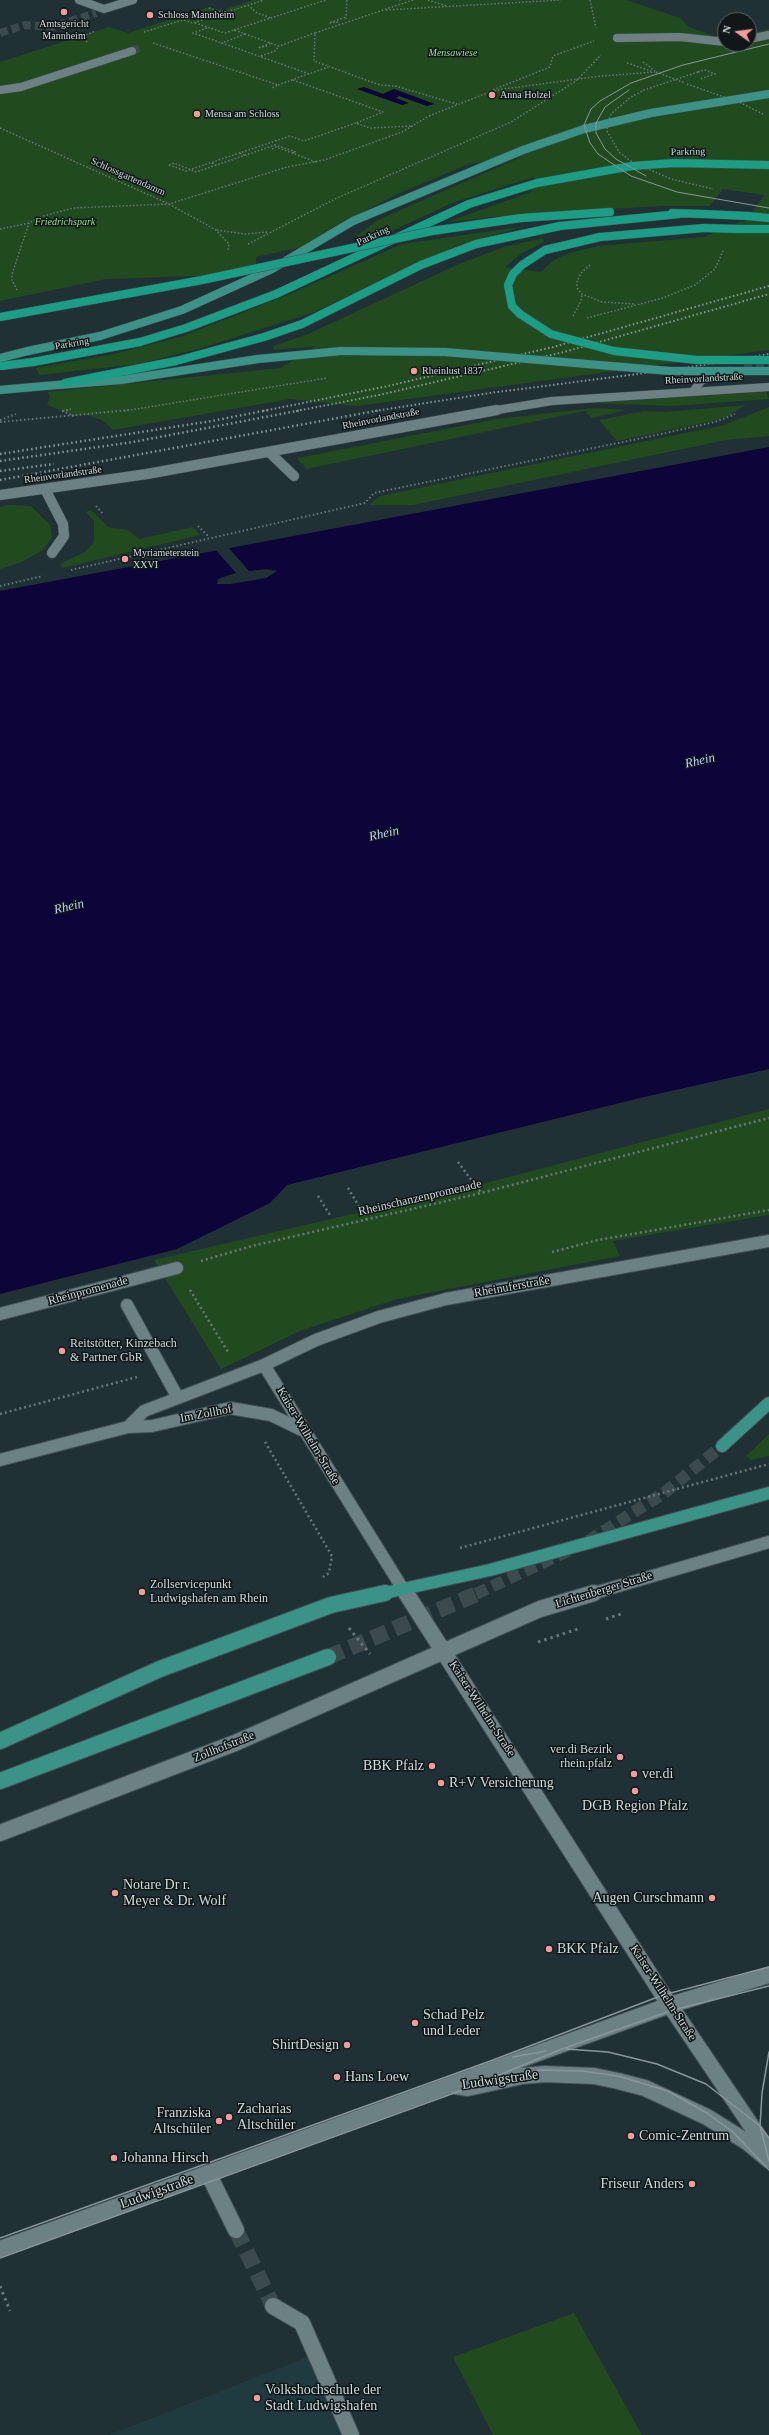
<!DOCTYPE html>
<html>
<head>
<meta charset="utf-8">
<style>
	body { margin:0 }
	#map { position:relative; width:769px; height:2435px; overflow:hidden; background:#1f3134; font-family:"Times New Roman",serif }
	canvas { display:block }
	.north { position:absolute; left:717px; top:12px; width:40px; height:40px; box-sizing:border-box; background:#101719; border:1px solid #5d6567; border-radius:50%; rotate:284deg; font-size:11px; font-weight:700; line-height:16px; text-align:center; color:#d0dbdd }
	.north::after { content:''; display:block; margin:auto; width:14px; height:18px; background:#f59b98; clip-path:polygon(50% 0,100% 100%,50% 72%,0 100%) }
</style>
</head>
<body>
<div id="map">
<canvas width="769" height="2435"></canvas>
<div class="north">N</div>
</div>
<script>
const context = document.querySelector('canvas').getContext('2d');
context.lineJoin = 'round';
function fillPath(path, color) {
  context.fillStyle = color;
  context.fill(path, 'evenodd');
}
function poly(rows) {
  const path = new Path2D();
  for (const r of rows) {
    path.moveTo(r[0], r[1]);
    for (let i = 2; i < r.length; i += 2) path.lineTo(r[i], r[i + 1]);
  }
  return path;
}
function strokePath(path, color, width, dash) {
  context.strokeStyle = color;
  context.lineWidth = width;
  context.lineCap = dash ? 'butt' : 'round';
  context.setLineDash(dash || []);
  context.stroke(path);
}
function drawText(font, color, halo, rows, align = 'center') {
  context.font = font + ' "Times New Roman",serif';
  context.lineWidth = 3;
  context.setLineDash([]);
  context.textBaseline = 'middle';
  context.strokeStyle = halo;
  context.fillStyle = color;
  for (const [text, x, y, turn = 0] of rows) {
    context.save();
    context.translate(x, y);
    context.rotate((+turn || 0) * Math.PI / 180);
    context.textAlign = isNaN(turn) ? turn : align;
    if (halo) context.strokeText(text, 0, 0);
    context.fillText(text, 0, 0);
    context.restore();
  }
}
fillPath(poly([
	[314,2354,354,2435,109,2435,295,2362]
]), '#203b40');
fillPath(poly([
	[253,0,627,0,680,18,689,27,725,40,725,44,749,44,749,34,769,29,769,350,357,406,290,399,113,430,102,420,87,415,75,416,47,405,50,397,48,392,280,368,316,346,274,350,273,346,306,335,459,264,504,247,543,238,544,242,522,253,505,267,541,272,554,260,569,253,598,246,704,237,739,222,745,222,764,195,723,189,710,206,664,206,520,214,447,222,531,192,534,177,452,203,392,231,355,237,378,220,523,156,469,164,400,193,333,227,302,247,256,257,256,274,106,279,0,301,0,62,109,27,128,33,209,7,220,11],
	[526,226,458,245,312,313,198,349,138,364,39,375,36,368,114,354,183,336,290,294,402,244],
	[766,392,769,399,673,406,589,403],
	[746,405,728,416,713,421,617,441,599,420,644,411,666,412],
	[769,407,769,436,726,440,413,505,369,505,380,496,724,425],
	[594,408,626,410,592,418,585,411,306,469,297,458,497,419],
	[7,505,31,506,51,526,52,538,43,550,20,563,0,569,0,507],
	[91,510,108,527,128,530,139,539,193,527,200,535,62,568,60,564,85,552,94,542,94,521,86,512],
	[769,1109,769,1215,613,1241,620,1256,397,1299,300,1331,221,1369,154,1260,482,1184],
	[769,1434,769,1456,751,1460,746,1456],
	[574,2313,642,2435,493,2435,453,2357]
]), '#214b1e');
fillPath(poly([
	[364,87,383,94,394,89,435,104,427,106,399,96,396,98,409,103,402,105,357,89],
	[769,447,769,1069,644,1097,287,1185,270,1203,177,1249,0,1294,0,591]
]), '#0d043a');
fillPath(poly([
	[227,546,249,571,267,569,277,571,266,578,231,584,217,584,218,579,223,577,236,573,214,548]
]), '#1f3134');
strokePath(poly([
	[0,33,25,25,52,27,96,13],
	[132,51,143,47],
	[744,368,769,367]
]), '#3a4a4d', 8, [8, 4]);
strokePath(poly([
	[236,2230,273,2306]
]), '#3a4a4d', 16, [16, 8]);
strokePath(poly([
	[588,1541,664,1493,722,1446],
	[476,1594,570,1550]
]), '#3a4a4d', 12, [12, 6]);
strokePath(poly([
	[328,1657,479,1593]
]), '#3a4a4d', 16, [16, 8]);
const minorFar3 = poly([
	[79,0,104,9,133,0],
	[617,38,680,37,725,42],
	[749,39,769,35],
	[0,90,21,87,132,51],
	[694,390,702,380,729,371],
	[491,411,552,401,769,387]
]);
const minorFar2 = poly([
	[269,452,294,476],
	[45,489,63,524,64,536,52,553],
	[0,495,147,474,497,410]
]);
const minorFar1 = poly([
	[127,1305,178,1398],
	[0,1314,177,1268],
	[264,1365,406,1594],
	[128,1427,144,1411,264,1365,316,1340,379,1317,446,1299,769,1241],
	[0,1460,128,1427,152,1426,230,1408,271,1415,304,1431],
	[591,1594,769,1542]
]);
const minor = poly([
	[406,1593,663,1995,769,2152],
	[0,1833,235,1743,540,1609,594,1593],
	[455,2086,468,2088,522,2076,545,2074,594,2076,618,2081,645,2088,707,2117,747,2142,769,2160],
	[208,2173,236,2230],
	[0,2249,670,2005,769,1975],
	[273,2306,302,2323,351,2435]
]);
const majorFar2 = poly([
	[28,351,100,336,182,310,272,269,353,221,523,150,584,129,651,113,769,94],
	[45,386,121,380,258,359,341,351],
	[0,390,11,389]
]);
const majorFar1 = poly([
	[722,1446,769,1403],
	[380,1594,490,1570,769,1493]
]);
const major = poly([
	[0,1741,160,1669,331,1605,385,1593],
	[0,1781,328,1657]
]);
const highway = poly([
	[672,213,703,214],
	[748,216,769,218],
	[521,218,610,212],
	[739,229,769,229],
	[520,314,512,306,508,285,513,274,522,265,545,250,600,237,704,228],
	[33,362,140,342,186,328,276,294,469,204,537,183,632,166,674,163,769,165],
	[65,383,176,361,264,337,302,324,421,265,476,244,560,226,679,214]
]);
strokePath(minorFar3, '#404f52', 9);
strokePath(minorFar2, '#404f52', 11);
strokePath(minorFar1, '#404f52', 14);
strokePath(minor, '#404f52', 18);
strokePath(majorFar2, '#404f52', 9);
strokePath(majorFar1, '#404f52', 14);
strokePath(major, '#404f52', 18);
strokePath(highway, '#404f52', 9);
strokePath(poly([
	[399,0,401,0],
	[413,0,315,33,314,61,380,85,395,86,457,104],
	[428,0,447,6],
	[590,0,596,28],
	[248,5,257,13,271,18],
	[209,8,223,12],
	[386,10,561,0],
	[346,19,347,0],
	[338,22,329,23,346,17],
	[195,23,225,33,234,30,279,46,315,33],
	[207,28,193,33,222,43],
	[234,30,326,0],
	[144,32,183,20,193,23,264,0],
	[245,34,222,43,309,74,328,67],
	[87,42,83,36,96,31],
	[153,43,278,85,272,88],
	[267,46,258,48,271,43],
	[261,56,275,51,279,46],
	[643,62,655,71],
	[627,63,651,71],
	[656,72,685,83],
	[698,72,705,70,715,74,700,79],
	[293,80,383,112,356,123,370,128,413,126],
	[278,85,308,74],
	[490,91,550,67,553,56,594,41],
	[0,128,169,204,216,230,229,244,228,250],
	[272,149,276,147,316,162],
	[169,165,186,171,290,136,304,141,356,123],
	[169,165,174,163,196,172,275,145,296,152,291,153],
	[0,229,29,223,40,217,73,208,169,204,287,167,324,160,402,132,429,116,487,93,503,89,601,76,655,72],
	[217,230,245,234,269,232],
	[248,244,337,198,511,122,576,81,601,55],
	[590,265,581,273,577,282,577,288,582,294,602,302,635,304],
	[17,290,12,280,12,274,29,223],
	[573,316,581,301,582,294],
	[587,318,663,298,695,285,715,269,723,251],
	[63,411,71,409],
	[124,411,327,378]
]), '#68787a', 1.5, [1.5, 2]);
strokePath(poly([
	[62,411,68,410],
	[62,411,74,416],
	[0,420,16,414],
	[0,422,130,410],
	[96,506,104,515],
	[198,526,208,536],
	[71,570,365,503,374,493,647,437,715,422,735,414],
	[0,586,43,576]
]), '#68787a', 2, [1.5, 2.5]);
strokePath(poly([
	[458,1162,481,1193],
	[348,1188,367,1220],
	[318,1196,330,1215],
	[552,1252,598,1240,769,1210],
	[201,1261,252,1246,481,1193,769,1118],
	[190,1290,228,1352],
	[0,1414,137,1377],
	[265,1442,332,1556,329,1573,323,1577],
	[460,1548,769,1464]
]), '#68787a', 2.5, [2, 3]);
strokePath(poly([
	[606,1619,621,1614],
	[349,1628,370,1654],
	[538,1642,581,1628],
	[0,2286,10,2311]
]), '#68787a', 3, [2.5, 4]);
strokePath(minorFar3, '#6d8185', 8);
strokePath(minorFar2, '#6d8185', 10);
strokePath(minorFar1, '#6d8185', 12);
strokePath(minor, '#6d8185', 16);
strokePath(majorFar2, '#3b9286', 8);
strokePath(majorFar1, '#3b9286', 12);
strokePath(major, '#3b9286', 16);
strokePath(highway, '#1a9e86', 8);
strokePath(poly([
	[769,44,683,65,631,83,600,101,591,109,584,125,590,143,598,154,631,176,677,192,769,208],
	[629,90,605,107,596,123,596,133,605,149,616,159,646,176]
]), '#8a979a', 1);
strokePath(poly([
	[566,2049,608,2052,657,2064,706,2084,760,2126,769,2138],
	[769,2052,762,2093,760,2126,769,2161],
	[513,2057,546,2051],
	[495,2081,540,2070,582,2071,618,2076,668,2091,707,2113,733,2132,769,2170],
	[0,2238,493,2060,663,1995,769,1967],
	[0,2258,468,2088,562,2049,673,2010,769,1986]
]), '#8a979a', 1.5);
strokePath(poly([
	[263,411,388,386,553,347,769,286],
	[296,411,379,395,564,352,769,294],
	[375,411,490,393,684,368,769,354]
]), '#8a979a', 2, [1.5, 2.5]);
strokePath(poly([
	[0,454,212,421,268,410],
	[0,461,133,442,302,410],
	[0,471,54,464],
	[0,480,381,410]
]), '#8a979a', 2.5, [1.5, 3]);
const majorBridge = poly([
	[341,351,445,352,670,371,769,371],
	[0,358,28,351],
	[11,389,45,386]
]);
const highwayBridge = poly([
	[703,214,748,216],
	[704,228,739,229],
	[520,314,551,334,614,351,697,360,769,360],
	[0,317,202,280,432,231,521,218],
	[1,366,33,362]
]);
strokePath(majorBridge, '#404f52', 9, []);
strokePath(highwayBridge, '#404f52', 9, []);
strokePath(poly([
	[698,72,644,90,631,97,612,113,608,121,607,131,619,152,632,162,671,179,713,189],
	[687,84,741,103,763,114],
	[240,153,247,156],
	[212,163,218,166]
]), '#68787a', 1.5, [1.5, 2]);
strokePath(majorBridge, '#3b9286', 8);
strokePath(highwayBridge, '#1a9e86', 8);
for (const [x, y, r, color] of [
	[64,12,4,"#f59b98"],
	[150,15,4,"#f59b98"],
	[492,95,4,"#f59b98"],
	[197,114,4,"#f59b98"],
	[414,371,4,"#f59b98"],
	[125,559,4,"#f59b98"],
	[62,1351,4,"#f59b98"],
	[142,1592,4,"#f59b98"],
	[620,1757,4,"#f59b98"],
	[432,1766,4,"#f59b98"],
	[634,1774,4,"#f59b98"],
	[441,1783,4,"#f59b98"],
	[635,1791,4,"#f59b98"],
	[115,1893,4,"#f59b98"],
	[712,1898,4,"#f59b98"],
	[549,1949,4,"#f59b98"],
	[415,2023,4,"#f59b98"],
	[347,2045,4,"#f59b98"],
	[337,2077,4,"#f59b98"],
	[229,2117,4,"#f59b98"],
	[219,2121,4,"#f59b98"],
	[631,2136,4,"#f59b98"],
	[114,2158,4,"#f59b98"],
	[692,2184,4,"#f59b98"],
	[257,2398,4,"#f59b98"]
]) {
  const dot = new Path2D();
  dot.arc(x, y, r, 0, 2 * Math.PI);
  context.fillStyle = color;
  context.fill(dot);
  strokePath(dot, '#101719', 1.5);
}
drawText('10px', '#d0dbdd', '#101719', [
	["Schloss Mannheim",158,15],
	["Amtsgericht",64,24,"center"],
	["Mannheim",64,36,"center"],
	["Anna Holzel",500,95],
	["Mensa am Schloss",205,114],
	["Rheinlust 1837",422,371],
	["Myriameterstein",133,553],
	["XXVI",133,565]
], 'left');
drawText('italic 10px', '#9be294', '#101719', [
	["Mensawiese",453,53],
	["Friedrichspark",65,222]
]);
drawText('10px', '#d0dbdd', '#101719', [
	["Parkring",688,152,-1],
	["Schlossgartendamm",128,177,24],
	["Parkring",373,236,-25],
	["Parkring",72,344,-10],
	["Rheinvorlandstraße",704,379,-3],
	["Rheinvorlandstraße",381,419,-11],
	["Rheinvorlandstraße",63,475,-8]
]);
drawText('12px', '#d0dbdd', '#101719', [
	["Rheinschanzenpromenade",420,1198,-13],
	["Rheinuferstraße",512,1287,-10],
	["Rheinpromenade",88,1291,-15],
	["Im Zollhof",206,1414,-11],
	["Kaiser-Wilhelm-Straße",308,1436,59],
	["Lichtenberger Straße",604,1590,-17],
	["Kaiser-Wilhelm-Straße",482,1709,57],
	["Zollhofstraße",224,1747,-22],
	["Kaiser-Wilhelm-Straße",663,1993,57]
]);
drawText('12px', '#d0dbdd', '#101719', [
	["Reitstötter, Kinzebach",70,1344],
	["& Partner GbR",70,1358],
	["Zollservicepunkt",150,1585],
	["Ludwigshafen am Rhein",150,1599],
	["ver.di Bezirk",612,1750,"right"],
	["rhein.pfalz",612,1764,"right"]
], 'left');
drawText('italic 13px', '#c2c8ff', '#101719', [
	["Rhein",700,761,-13],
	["Rhein",384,834,-13],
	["Rhein",69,907,-13]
]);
drawText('14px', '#d0dbdd', '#101719', [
	["BBK Pfalz",424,1766,"right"],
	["ver.di",642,1774],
	["R+V Versicherung",449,1783],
	["DGB Region Pfalz",635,1806,"center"],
	["Notare Dr r.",123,1885],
	["Meyer & Dr. Wolf",123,1901],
	["Augen Curschmann",704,1898,"right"],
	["BKK Pfalz",557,1949],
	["Schad Pelz",423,2015],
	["und Leder",423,2031],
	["ShirtDesign",339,2045,"right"],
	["Hans Loew",345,2077],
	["Zacharias",237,2109],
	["Altschüler",237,2125],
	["Franziska",211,2113,"right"],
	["Altschüler",211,2129,"right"],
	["Comic-Zentrum",639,2136],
	["Johanna Hirsch",122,2158],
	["Friseur Anders",684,2184,"right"],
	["Volkshochschule der",265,2390],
	["Stadt Ludwigshafen",265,2406]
], 'left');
drawText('14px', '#d0dbdd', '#101719', [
	["Ludwigstraße",500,2080,-8],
	["Ludwigstraße",157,2192,-20]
]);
</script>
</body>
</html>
